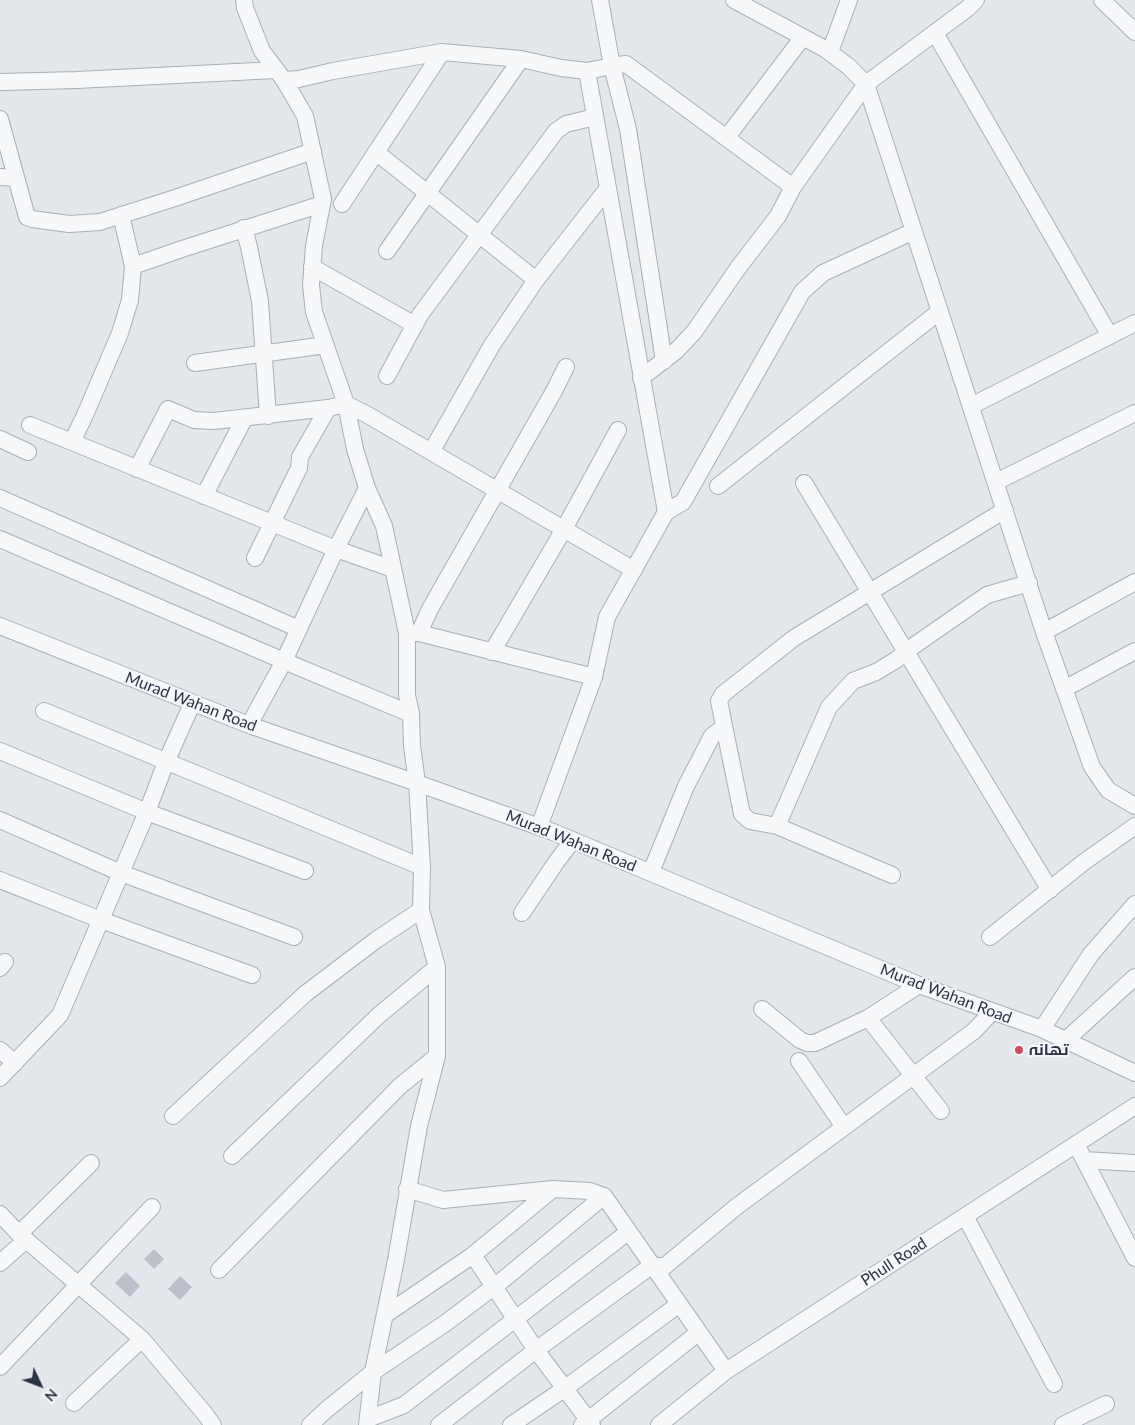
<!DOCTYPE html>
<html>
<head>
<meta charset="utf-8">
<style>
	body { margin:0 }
	#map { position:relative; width:1135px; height:1425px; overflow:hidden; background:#e4e7ec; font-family:Lato,sans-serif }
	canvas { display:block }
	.north { position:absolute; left:15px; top:1360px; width:50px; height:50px; -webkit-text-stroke:4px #f4f6f9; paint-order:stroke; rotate:133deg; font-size:14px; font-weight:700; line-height:20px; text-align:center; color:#2b3445 }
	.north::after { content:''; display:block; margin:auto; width:18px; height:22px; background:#2b3445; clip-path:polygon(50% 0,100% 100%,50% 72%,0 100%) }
</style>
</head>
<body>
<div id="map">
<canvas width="1135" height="1425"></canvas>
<div class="north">N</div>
</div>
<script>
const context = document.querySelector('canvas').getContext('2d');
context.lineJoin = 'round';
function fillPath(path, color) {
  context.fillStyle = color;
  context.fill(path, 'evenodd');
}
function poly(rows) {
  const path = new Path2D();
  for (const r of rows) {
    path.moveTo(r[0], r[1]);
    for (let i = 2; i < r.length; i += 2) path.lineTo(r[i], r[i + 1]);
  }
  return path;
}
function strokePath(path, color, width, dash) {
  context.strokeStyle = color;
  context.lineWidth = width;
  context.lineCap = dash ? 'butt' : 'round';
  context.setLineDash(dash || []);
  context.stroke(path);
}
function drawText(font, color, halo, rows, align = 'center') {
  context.font = font + ' Lato,Cairo,sans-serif';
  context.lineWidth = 4;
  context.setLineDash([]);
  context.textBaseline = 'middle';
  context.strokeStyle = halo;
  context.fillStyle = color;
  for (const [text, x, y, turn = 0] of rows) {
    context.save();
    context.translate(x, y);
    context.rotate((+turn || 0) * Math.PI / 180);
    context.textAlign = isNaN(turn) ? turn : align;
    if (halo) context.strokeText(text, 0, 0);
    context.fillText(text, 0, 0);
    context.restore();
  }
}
fillPath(poly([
	[154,1249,164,1259,154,1269,144,1259],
	[126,1272,140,1286,130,1297,115,1283],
	[180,1276,192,1287,180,1300,168,1289]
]), '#bbc0ca');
const minor = poly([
	[244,0,245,8,262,51,284,80,305,116,323,199,314,246,311,285,314,312,346,404,355,449,367,488,384,526,407,633,407,695,411,714,412,746,417,783,422,867,421,910,437,967,437,1056,419,1126,396,1260,373,1372,367,1425],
	[600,0,612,66,628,129,664,361],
	[734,0,825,49,848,66,866,84,1044,632,1092,767,1108,790,1135,806],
	[1102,0,1135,32],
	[935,33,1110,336],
	[830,52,849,0],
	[587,71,666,512],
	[284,80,299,79,333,71,442,52,521,59,561,68,587,71,612,66,626,64,793,187],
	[0,82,77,80,276,70],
	[0,119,27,217,32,219,69,224,100,222,175,198,313,151],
	[727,137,803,37],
	[376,152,536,280],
	[0,177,16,178],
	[342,204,442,52],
	[244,228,249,247,260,301,268,416],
	[387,251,521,59],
	[133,266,182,249,322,204],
	[312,267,415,325],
	[195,363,326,345],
	[387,376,420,315,556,131,566,124,595,117],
	[641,378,676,351,694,332,738,268,778,216,793,187,866,84,968,8,976,0],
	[971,406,1135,323],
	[30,425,336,549,393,569],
	[0,439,28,452],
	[72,442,85,415,120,333,130,300,133,266,121,215],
	[431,452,492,345,536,280,608,188],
	[137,469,168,409,194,420,214,421,328,408,346,404,366,414,634,570],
	[996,482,1135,413],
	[804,483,1050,890],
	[718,486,940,311],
	[204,496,244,419],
	[0,498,299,629],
	[0,539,284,661,411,714],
	[255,558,299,468,300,457,328,408],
	[0,626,249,725,417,783,553,832,919,985,1042,1029,1135,1073],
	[1044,632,1135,582],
	[409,633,419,633,594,677],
	[419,633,430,609,554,391,566,367],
	[492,652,564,529,618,430],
	[1064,689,1135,651],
	[44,711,422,867],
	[249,725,284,661,336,549,367,488],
	[0,751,147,812,305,871],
	[0,820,121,873,294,937],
	[777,826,829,707,853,681,876,672,896,660,912,647,987,595,1029,583],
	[539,827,594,677,607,617,666,512,683,502,802,292,823,273,914,231],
	[651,872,686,786,712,736,724,727],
	[892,875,777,826,750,821,742,814,719,701,723,694,794,638,1005,510],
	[0,880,101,920,252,975],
	[522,913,557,861,573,840],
	[990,937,1084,862,1135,826],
	[0,968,5,962],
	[762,1009,800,1040,807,1043,815,1043,868,1018,919,985],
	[868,1018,941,1111],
	[1042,1029,1091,954,1135,904],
	[1066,1040,1135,977],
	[0,1050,15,1063],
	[799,1061,844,1127],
	[0,1078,60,1015,147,812,166,762,192,704],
	[173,1116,305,994,376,940,421,910],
	[1076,1144,1135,1258],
	[232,1156,378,1016,437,967],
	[1084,1160,1135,1163],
	[407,1189,443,1200,553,1189,590,1191,604,1196,726,1371],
	[553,1189,473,1255,536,1350,592,1425],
	[0,1214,19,1234,142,1339,205,1414,213,1425],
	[965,1216,1054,1384],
	[19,1234,91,1163],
	[0,1263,26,1240],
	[219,1270,400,1086,437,1056],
	[385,1315,473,1255],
	[0,1367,152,1207],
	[74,1403,142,1339],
	[368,1419,404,1405,628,1232],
	[310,1425,326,1410,373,1372,447,1322,504,1279,604,1196],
	[439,1425,536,1350,651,1266,665,1266,736,1207,974,1031,992,1012],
	[511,1425,564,1389,678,1305],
	[582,1425,698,1333],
	[659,1425,726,1371,1135,1106],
	[1063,1425,1106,1404]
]);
strokePath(minor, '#a9aeb7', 18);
strokePath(minor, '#f7f8fa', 16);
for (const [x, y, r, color] of [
	[1019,1050,5,"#d1495b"]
]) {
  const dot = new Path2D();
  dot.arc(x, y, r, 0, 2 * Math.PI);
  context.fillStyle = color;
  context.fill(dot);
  strokePath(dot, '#f4f6f9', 2);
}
drawText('16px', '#2b3445', '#f4f6f9', [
	["Murad Wahan Road",191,702,21],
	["Murad Wahan Road",571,841,22],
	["Murad Wahan Road",946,994,21],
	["Phull Road",894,1262,-33]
]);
drawText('bold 16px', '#2b3445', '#f4f6f9', [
	["تھانہ",1029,1050]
], 'left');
</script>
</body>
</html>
